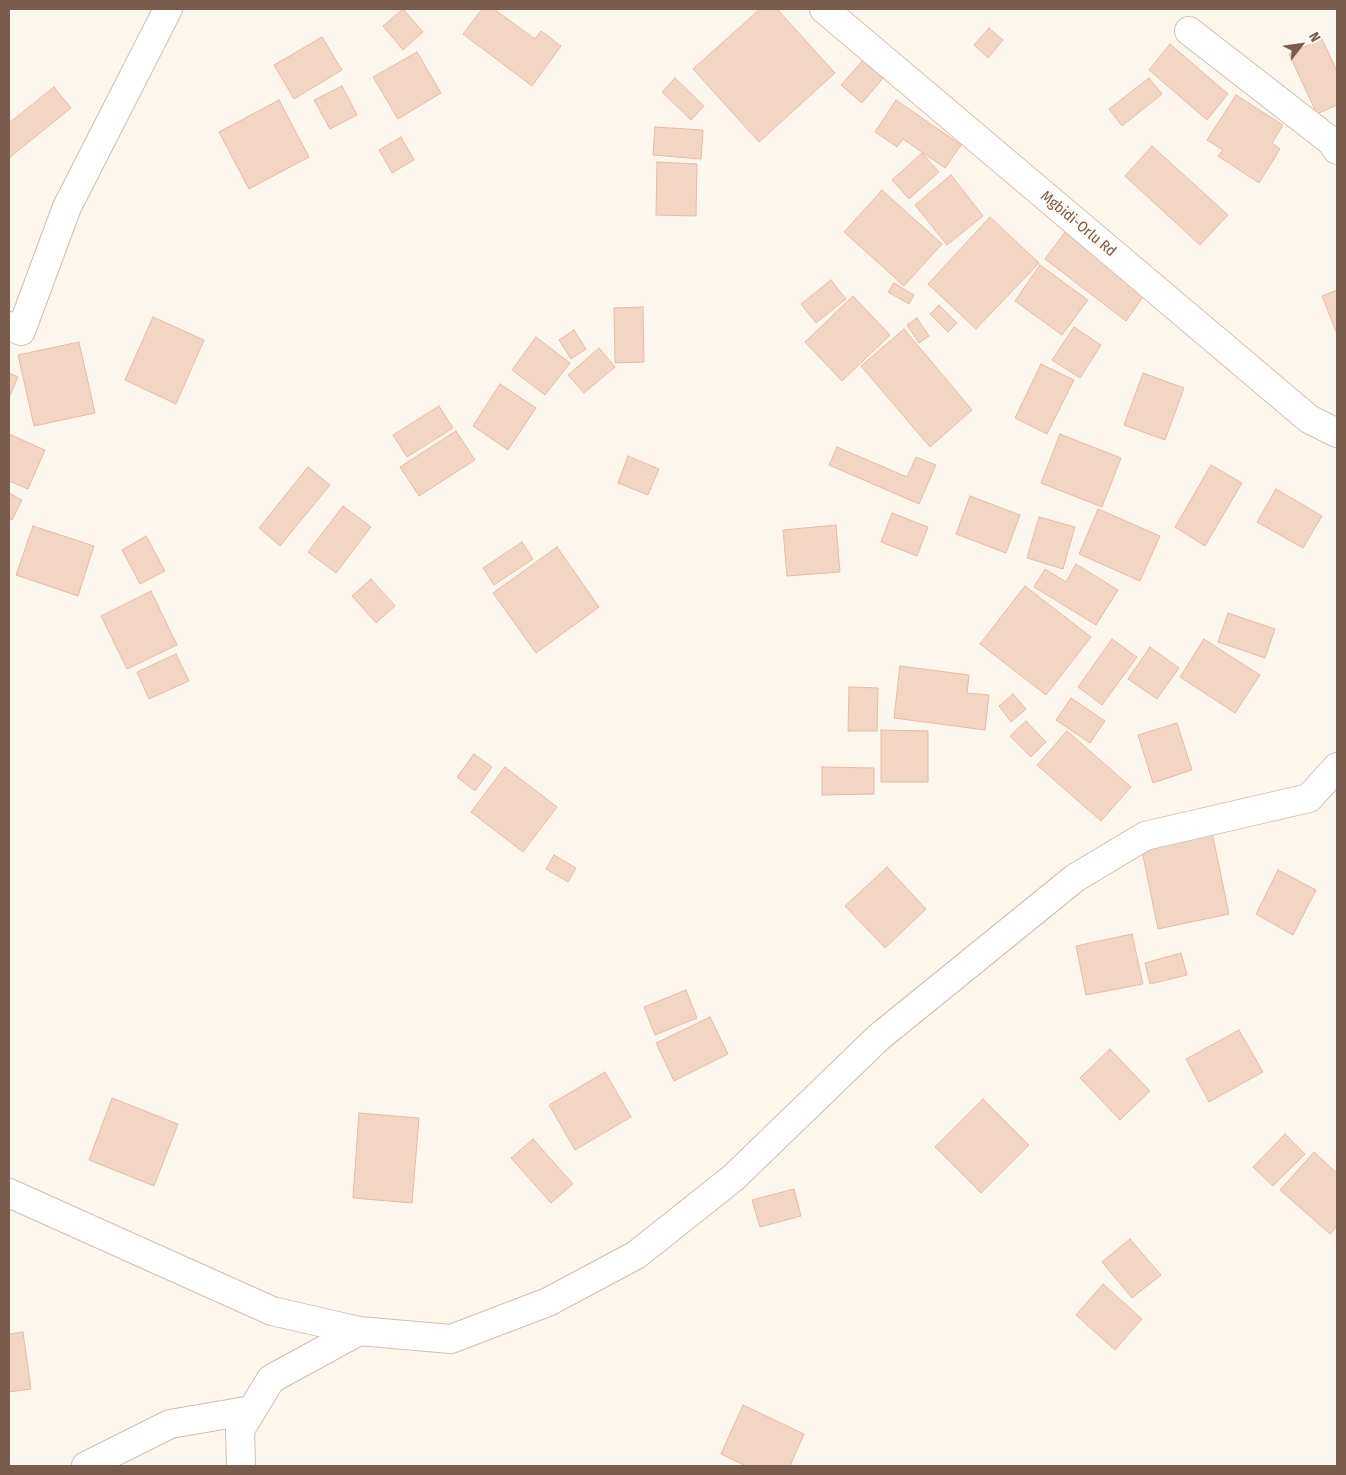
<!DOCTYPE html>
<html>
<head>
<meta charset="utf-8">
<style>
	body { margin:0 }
	#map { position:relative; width:1346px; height:1475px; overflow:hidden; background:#fdf6ec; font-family:"Fira Sans Condensed",sans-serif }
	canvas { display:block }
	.frame { position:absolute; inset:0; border:10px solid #7a5c4d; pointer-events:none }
	.north { position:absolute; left:1276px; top:20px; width:50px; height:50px; -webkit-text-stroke:4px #fffaf3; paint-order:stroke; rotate:60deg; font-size:14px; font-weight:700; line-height:20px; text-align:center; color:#7a5c4d }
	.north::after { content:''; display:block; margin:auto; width:18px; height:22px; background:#7a5c4d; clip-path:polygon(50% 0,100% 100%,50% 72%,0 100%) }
</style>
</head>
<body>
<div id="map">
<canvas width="1346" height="1475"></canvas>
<div class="frame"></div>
<div class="north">N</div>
</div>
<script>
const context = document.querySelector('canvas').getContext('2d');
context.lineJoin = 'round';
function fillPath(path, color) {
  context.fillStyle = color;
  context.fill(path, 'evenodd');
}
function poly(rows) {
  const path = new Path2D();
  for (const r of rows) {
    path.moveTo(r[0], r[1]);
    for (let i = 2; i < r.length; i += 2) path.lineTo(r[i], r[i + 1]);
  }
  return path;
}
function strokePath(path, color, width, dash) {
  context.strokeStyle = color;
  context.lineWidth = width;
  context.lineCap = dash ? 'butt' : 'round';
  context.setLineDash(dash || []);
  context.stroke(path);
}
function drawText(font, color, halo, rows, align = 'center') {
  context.font = font + ' "Fira Sans Condensed",sans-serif';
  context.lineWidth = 4.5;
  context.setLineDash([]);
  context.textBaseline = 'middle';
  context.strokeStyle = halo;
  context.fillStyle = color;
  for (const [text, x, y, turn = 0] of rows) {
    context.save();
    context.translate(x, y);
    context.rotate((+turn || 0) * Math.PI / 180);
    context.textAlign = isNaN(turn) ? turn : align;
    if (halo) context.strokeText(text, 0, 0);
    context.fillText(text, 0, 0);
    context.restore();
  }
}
const building = poly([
	[403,9,423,32,403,50,383,26,403,9],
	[482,9,494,9,535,39,541,31,561,46,532,86,463,34,482,9],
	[760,9,777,9,835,73,759,142,693,69,760,9],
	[989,28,1003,40,988,58,974,45,989,28],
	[322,37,342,70,294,99,274,65,322,37],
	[1322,39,1337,71,1337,105,1317,114,1289,54,1322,39],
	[1170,44,1228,94,1207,120,1149,70,1170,44],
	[417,52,441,93,398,119,373,77,417,52],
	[864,59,884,77,862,103,841,85,864,59],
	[675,78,704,106,691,120,662,92,675,78],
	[1149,78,1162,94,1122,126,1109,109,1149,78],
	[342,86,357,115,330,129,314,100,342,86],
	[54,87,71,108,9,158,9,123,54,87],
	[1236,95,1283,125,1272,143,1280,149,1259,183,1218,156,1223,150,1207,140,1236,95],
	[279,100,309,157,249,189,219,132,279,100],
	[896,100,961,145,945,168,903,139,897,147,875,132,896,100],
	[655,127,703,130,701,159,653,155,655,127],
	[401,137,414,160,392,173,379,150,401,137],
	[1152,146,1228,215,1200,245,1125,176,1152,146],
	[922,153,939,172,909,199,892,180,922,153],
	[657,162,697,164,696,216,656,215,657,162],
	[951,175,983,216,947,245,915,205,951,175],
	[882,190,942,244,904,286,844,232,882,190],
	[990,217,1039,263,976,329,928,284,990,217],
	[1065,232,1146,293,1126,321,1045,259,1065,232],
	[1040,265,1088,300,1062,335,1015,301,1040,265],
	[831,280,846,299,816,323,801,304,831,280],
	[894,283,914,295,909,304,888,292,894,283],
	[1337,290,1337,334,1322,296,1337,290],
	[853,296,890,335,842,381,805,342,853,296],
	[939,305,957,323,948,332,930,314,939,305],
	[643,307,644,362,615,363,614,308,643,307],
	[153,317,204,340,176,404,125,380,153,317],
	[917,318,929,336,919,343,907,325,917,318],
	[1074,327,1101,345,1080,378,1052,360,1074,327],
	[904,329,972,410,930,447,861,366,904,329],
	[574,330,586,349,571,359,559,340,574,330],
	[536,337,570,363,545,395,512,370,536,337],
	[79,342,95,413,34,426,18,355,79,342],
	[599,348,615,367,584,393,568,375,599,348],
	[1041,364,1074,380,1047,434,1015,418,1041,364],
	[9,373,18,377,9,398,9,373],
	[1143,373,1184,388,1165,440,1124,425,1143,373],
	[500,384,536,408,508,450,473,426,500,384],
	[439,406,453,428,407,457,393,435,439,406],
	[456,431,475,460,419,496,400,467,456,431],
	[9,434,45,450,28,489,9,481,9,434],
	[1060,434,1121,458,1102,507,1041,483,1060,434],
	[837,447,907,477,916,457,936,465,919,504,829,465,837,447],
	[628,456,659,469,648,495,618,483,628,456],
	[1211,465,1242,483,1205,546,1175,527,1211,465],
	[308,467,330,485,280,546,259,528,308,467],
	[1276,489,1322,516,1303,548,1257,522,1276,489],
	[9,493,22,500,12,520,9,519,9,493],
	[970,496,1020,515,1006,553,956,534,970,496],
	[343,506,371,527,336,573,308,552,343,506],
	[1098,509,1160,536,1140,581,1079,554,1098,509],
	[892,513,928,527,917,556,881,542,892,513],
	[1039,517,1075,527,1063,569,1027,558,1039,517],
	[836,525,840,572,787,576,783,530,836,525],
	[33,526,94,546,78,596,16,575,33,526],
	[146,536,165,571,140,584,122,550,146,536],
	[522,542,533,559,494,585,483,568,522,542],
	[557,547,599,607,536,653,493,593,557,547],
	[1076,564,1118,590,1096,625,1034,587,1045,569,1066,582,1076,564],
	[371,579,395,606,376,623,352,596,371,579],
	[1025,586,1091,637,1046,695,980,644,1025,586],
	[151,591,177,645,127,669,101,616,151,591],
	[1228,613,1275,629,1265,658,1218,642,1228,613],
	[1112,639,1137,657,1102,705,1078,687,1112,639],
	[1204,639,1260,675,1235,713,1180,677,1204,639],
	[1150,647,1179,668,1157,699,1128,679,1150,647],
	[176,654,189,681,149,699,137,672,176,654],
	[900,666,969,675,967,693,989,695,985,730,894,718,900,666],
	[849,687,878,688,877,731,848,731,849,687],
	[1013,694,1026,709,1011,722,999,706,1013,694],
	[1071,698,1105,721,1090,743,1056,720,1071,698],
	[1026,721,1046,742,1031,757,1010,736,1026,721],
	[1177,723,1192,770,1153,783,1138,735,1177,723],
	[881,730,928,731,928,782,881,782,881,730],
	[1067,731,1131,787,1101,821,1037,765,1067,731],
	[474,754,492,767,475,791,457,777,474,754],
	[505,767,557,807,523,852,471,812,505,767],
	[822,767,874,768,874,794,822,795,822,767],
	[1212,832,1229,914,1158,929,1141,846,1212,832],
	[554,855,576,868,568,882,546,869,554,855],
	[887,867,926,909,885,948,845,906,887,867],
	[1278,870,1316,890,1293,935,1256,914,1278,870],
	[1132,934,1143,984,1086,995,1076,946,1132,934],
	[1181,953,1187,975,1150,984,1145,963,1181,953],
	[686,990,697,1018,655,1035,644,1007,686,990],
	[710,1017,728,1054,674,1081,656,1043,710,1017],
	[1239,1030,1263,1072,1209,1102,1186,1059,1239,1030],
	[1110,1049,1150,1091,1120,1120,1080,1078,1110,1049],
	[605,1072,631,1117,575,1150,549,1105,605,1072],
	[112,1098,178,1124,154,1186,89,1160,112,1098],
	[983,1099,1029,1145,981,1193,935,1147,983,1099],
	[359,1113,419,1118,412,1203,353,1198,359,1113],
	[1285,1134,1305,1154,1273,1186,1253,1167,1285,1134],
	[533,1139,573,1184,551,1203,511,1158,533,1139],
	[1314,1152,1337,1173,1337,1226,1330,1234,1280,1190,1314,1152],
	[794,1189,801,1216,760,1227,752,1200,794,1189],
	[1130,1239,1161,1275,1132,1298,1102,1262,1130,1239],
	[1103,1284,1142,1319,1115,1350,1076,1315,1103,1284],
	[23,1332,31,1389,9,1392,9,1334,23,1332],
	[743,1405,804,1434,790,1466,746,1466,721,1454,743,1405]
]);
fillPath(building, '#f3d5c3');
strokePath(building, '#e6bba3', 1);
const street = poly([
	[1189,31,1332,142,1337,150],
	[9,326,21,331,67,207,168,9],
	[9,1193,272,1311,359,1331],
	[86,1466,170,1424,252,1410],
	[241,1466,240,1430,271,1379,359,1331,451,1339,548,1302,636,1255,733,1178,879,1037,1075,878,1145,836,1309,798,1337,767]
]);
const secondary = poly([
	[824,9,1309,419,1337,433]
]);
strokePath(street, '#d1beb0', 30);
strokePath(secondary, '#d6c0b0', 30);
strokePath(street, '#fff', 28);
strokePath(secondary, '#fff', 28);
drawText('15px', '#7a5c4d', '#fffaf3', [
	["Mgbidi-Orlu Rd",1078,224,40]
]);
</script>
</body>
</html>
